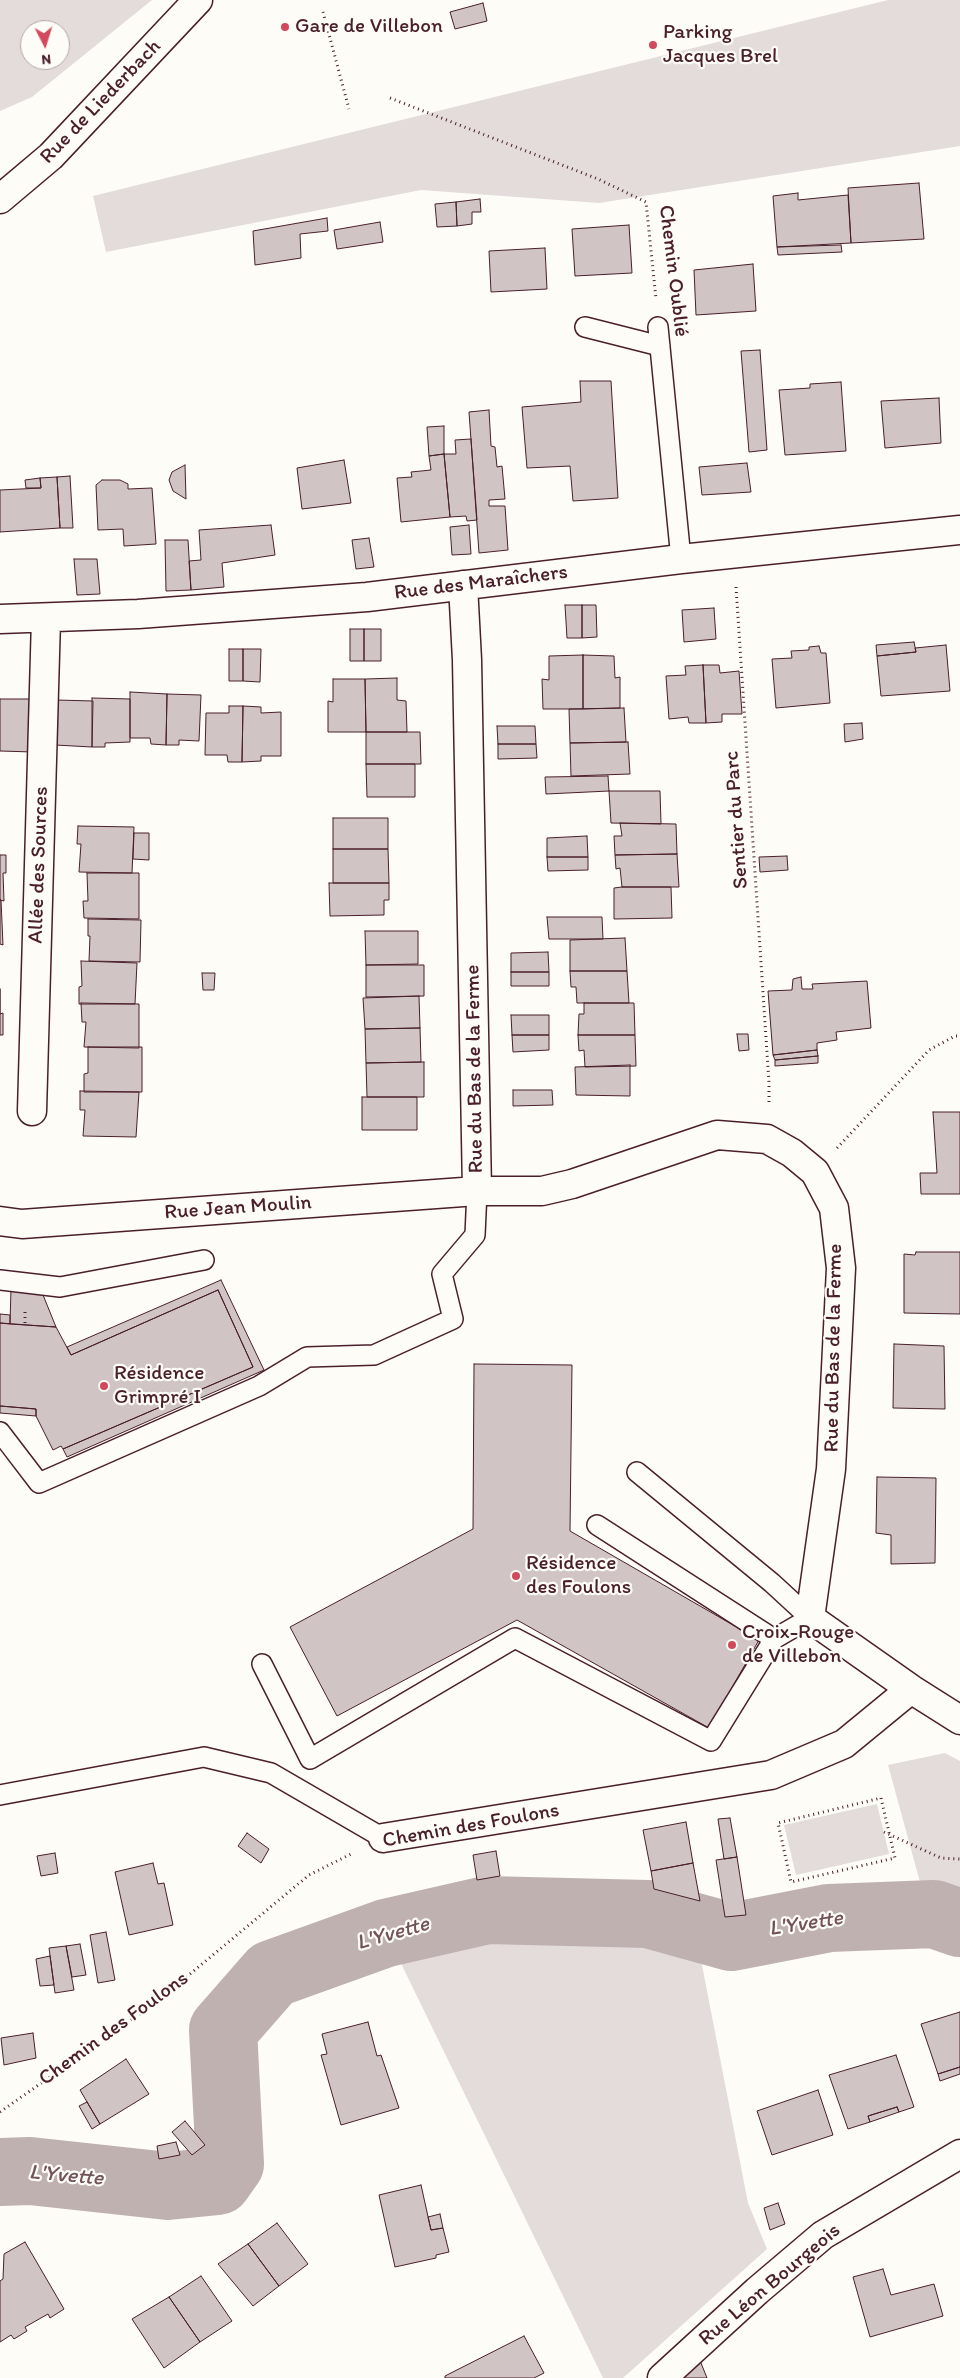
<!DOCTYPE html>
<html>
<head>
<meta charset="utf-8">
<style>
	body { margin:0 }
	#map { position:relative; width:960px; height:2378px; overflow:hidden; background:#fdfcf7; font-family:Itim,sans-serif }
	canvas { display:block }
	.north { position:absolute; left:20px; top:20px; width:50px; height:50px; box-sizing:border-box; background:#fdfcf7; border:1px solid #b5a4a5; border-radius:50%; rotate:175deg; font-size:14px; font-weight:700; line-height:20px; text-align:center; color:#4a1f2b }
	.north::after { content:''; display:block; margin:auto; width:18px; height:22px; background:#d1495b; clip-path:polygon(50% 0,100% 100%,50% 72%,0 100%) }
</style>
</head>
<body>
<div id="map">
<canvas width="960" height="2378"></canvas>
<div class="north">N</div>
</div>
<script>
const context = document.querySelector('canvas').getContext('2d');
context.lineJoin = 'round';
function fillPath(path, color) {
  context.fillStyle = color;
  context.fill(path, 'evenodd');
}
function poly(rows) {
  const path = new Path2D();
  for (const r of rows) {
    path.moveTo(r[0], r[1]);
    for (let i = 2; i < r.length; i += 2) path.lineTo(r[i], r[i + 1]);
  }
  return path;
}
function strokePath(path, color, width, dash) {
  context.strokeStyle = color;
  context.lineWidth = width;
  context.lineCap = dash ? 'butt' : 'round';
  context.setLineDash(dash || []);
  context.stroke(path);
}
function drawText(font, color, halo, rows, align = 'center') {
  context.font = font + ' Itim,sans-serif';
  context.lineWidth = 4.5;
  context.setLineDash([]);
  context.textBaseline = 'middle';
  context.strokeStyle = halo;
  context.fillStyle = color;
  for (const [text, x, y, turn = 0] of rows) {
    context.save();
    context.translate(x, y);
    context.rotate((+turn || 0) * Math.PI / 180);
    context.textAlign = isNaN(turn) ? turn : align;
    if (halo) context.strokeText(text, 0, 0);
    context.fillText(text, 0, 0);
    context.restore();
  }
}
fillPath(poly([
	[0,0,152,0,32,97,0,111],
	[30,30,60,30,60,60,30,60],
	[888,0,960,0,960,146,599,203,421,190,106,252,93,196],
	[945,1753,960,1761,960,1904,926,1904,888,1765],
	[877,1804,889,1854,796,1875,784,1825],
	[494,1922,636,1928,697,1939,748,2203,767,2249,623,2378,603,2378,392,1945]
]), '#e3dcda');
const water = poly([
	[917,1910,960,1911,960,1939,917,1933,917,1910]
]);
fillPath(water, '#c0b1b1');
strokePath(water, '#91777b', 1);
strokePath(poly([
	[0,2172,30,2171,168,2186,218,2181,230,2164,223,2030,272,1974,386,1933,487,1910,648,1914,731,1937,829,1918,934,1914,960,1923]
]), '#c0b1b1', 68);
const building = poly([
	[483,3,487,21,455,29,450,12,483,3],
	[919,183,924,239,851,243,848,188,919,183],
	[798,193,798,200,848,195,851,243,777,247,773,196,798,193],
	[480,199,481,212,472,212,472,224,457,226,456,202,480,199],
	[456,202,457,226,437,227,435,204,456,202],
	[327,218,328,231,300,234,301,258,255,265,253,231,327,218],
	[380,222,383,242,337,249,334,230,380,222],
	[629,225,632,273,575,276,572,229,629,225],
	[841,245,842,252,778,255,777,247,841,245],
	[545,248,547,289,491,292,489,251,545,248],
	[753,264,756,311,696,315,694,270,753,264],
	[760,350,767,450,749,452,741,351,760,350],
	[580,381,611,381,618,498,573,501,570,466,527,468,522,407,581,402,580,381],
	[841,382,846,451,785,455,779,390,810,388,810,384,841,382],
	[939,398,941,443,885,448,881,401,939,398],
	[489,410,491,446,495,447,497,467,502,466,505,499,489,500,489,506,505,506,508,550,479,553,469,412,489,410],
	[444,426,444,454,429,456,427,427,444,426],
	[471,439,477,520,467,521,466,516,450,517,444,454,456,454,455,440,471,439],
	[444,454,450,517,401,522,397,478,412,477,411,472,431,470,429,456,444,454],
	[344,460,351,503,302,509,297,468,344,460],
	[747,463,751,492,702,495,699,467,747,463],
	[185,465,186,499,173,491,169,480,172,472,185,465],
	[70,476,73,528,60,528,57,477,70,476],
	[57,477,60,528,0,532,0,490,41,488,40,478,57,477],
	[40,478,41,488,26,488,25,480,40,478],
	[102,480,120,480,128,484,128,489,152,488,156,544,124,546,123,529,98,530,96,485,102,480],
	[271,525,275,555,222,563,224,587,191,590,189,561,201,560,199,530,271,525],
	[469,525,471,554,452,555,450,527,469,525],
	[369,538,374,567,356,569,352,540,369,538],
	[165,540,188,540,191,590,166,591,165,540],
	[74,559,97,559,100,594,77,595,74,559],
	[565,605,582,605,582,638,567,638,565,605],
	[582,605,596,605,597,637,582,638,582,605],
	[714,608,716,639,684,642,682,610,714,608],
	[350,629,364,629,364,661,350,661,350,629],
	[364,629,381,629,381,661,364,661,364,629],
	[914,642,916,652,877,656,876,645,914,642],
	[946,645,950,691,881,696,877,656,916,652,915,648,946,645],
	[819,646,821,653,826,653,830,703,776,708,772,659,792,658,791,651,809,650,809,647,819,646],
	[229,649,243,649,243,681,229,681,229,649],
	[243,649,261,649,260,682,243,681,243,649],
	[583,655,614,656,615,678,620,677,620,708,583,709,583,655],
	[583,655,583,709,543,709,542,679,549,680,549,656,583,655],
	[703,665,719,665,720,673,739,671,742,714,722,714,722,722,706,723,703,665],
	[703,665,706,723,689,723,688,717,669,719,666,676,686,675,685,666,703,665],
	[397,678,397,700,406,701,407,732,366,732,365,679,397,678],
	[333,679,365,679,366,732,328,732,328,701,333,702,333,679],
	[130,692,167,694,166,745,151,744,150,738,130,738,130,692],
	[167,694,201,695,199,741,179,740,179,745,166,745,167,694],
	[92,698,130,699,130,742,105,743,105,747,92,747,92,698],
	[0,699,34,699,33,752,0,751,0,699],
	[56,700,93,701,92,747,55,745,56,700],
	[229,706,243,706,242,762,228,762,227,755,205,755,206,713,229,713,229,706],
	[243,706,261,707,261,713,281,712,281,756,261,756,261,761,242,762,243,706],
	[624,708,626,742,570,743,569,709,624,708],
	[862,723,863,739,845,742,844,724,862,723],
	[497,726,535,726,536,744,498,744,497,726],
	[366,732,420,732,421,764,366,764,366,732],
	[628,742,630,774,571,776,570,743,628,742],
	[498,744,536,744,537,758,498,759,498,744],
	[366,764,415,764,415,797,367,797,366,764],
	[608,776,609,791,546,794,545,777,608,776],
	[609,791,660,791,661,824,611,823,609,791],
	[333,818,388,818,388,849,333,849,333,818],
	[620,823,676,824,677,854,615,855,614,836,622,836,620,823],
	[78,826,134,827,132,873,79,872,81,844,77,844,78,826],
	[134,833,149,833,149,860,133,859,134,833],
	[587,836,588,857,547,857,547,838,587,836],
	[333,849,388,849,389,883,333,883,333,849],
	[677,854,679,887,622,887,620,868,616,869,615,855,677,854],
	[0,855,6,855,6,873,3,873,4,901,0,900,0,855],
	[787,856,788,870,760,872,759,857,787,856],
	[547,857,588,857,588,870,548,871,547,857],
	[87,873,139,873,139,919,84,918,83,901,88,901,87,873],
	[329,883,389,883,389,900,384,900,384,915,330,916,329,883],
	[622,887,671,887,672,918,614,919,614,888,622,887],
	[0,900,1,900,3,945,0,944,0,900],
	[547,917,602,917,603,939,549,939,547,917],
	[88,919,141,920,140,962,89,961,90,936,88,936,88,919],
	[365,931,418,931,418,964,366,965,365,931],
	[625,938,627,971,570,971,570,940,625,938],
	[548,952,549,972,511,972,511,953,548,952],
	[81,961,137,963,135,1004,79,1004,79,987,82,986,81,961],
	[366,965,424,965,424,996,366,997,366,965],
	[570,971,627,971,629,1003,577,1003,576,987,571,987,570,971],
	[511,972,549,972,549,986,511,986,511,972],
	[202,973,215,973,214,990,203,990,202,973],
	[801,977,802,989,813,989,812,984,867,981,871,1028,836,1032,837,1040,817,1043,817,1050,773,1055,768,991,792,990,793,979,801,977],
	[0,989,0,1014,3,1013,3,1035,0,1035,0,989],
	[419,996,420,1028,365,1029,363,998,419,996],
	[81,1003,139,1004,139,1048,84,1047,86,1022,82,1022,81,1003],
	[584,1003,634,1003,635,1035,578,1035,579,1014,584,1014,584,1003],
	[511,1015,549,1015,549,1035,512,1035,511,1015],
	[420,1028,421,1062,366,1063,365,1029,420,1028],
	[737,1034,748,1034,749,1050,739,1051,737,1034],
	[512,1035,549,1035,549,1050,513,1052,512,1035],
	[578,1035,635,1035,636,1066,585,1067,584,1050,579,1051,578,1035],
	[88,1047,142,1047,142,1092,84,1092,84,1074,88,1073,88,1047],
	[817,1050,818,1056,775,1060,773,1055,817,1050],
	[818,1056,818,1063,775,1066,775,1060,818,1056],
	[424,1062,424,1097,367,1097,366,1063,424,1062],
	[630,1065,630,1096,576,1095,575,1067,630,1065],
	[513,1090,552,1090,553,1105,513,1106,513,1090],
	[80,1091,139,1092,136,1137,83,1136,85,1110,80,1110,80,1091],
	[362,1097,417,1097,417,1130,362,1130,362,1097],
	[933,1112,960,1112,960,1194,921,1194,920,1173,937,1173,933,1112],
	[916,1252,960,1252,960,1314,904,1313,904,1254,915,1255,916,1252],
	[221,1280,264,1370,67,1457,63,1449,253,1367,218,1290,71,1355,67,1347,221,1280],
	[11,1289,41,1290,56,1327,10,1324,11,1289],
	[218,1290,253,1367,63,1449,61,1446,53,1450,36,1416,36,1409,0,1406,0,1323,56,1327,71,1355,218,1290],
	[0,1314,10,1315,10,1324,0,1323,0,1314],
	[894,1344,944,1346,945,1409,893,1408,894,1344],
	[474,1364,572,1365,570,1531,759,1640,709,1728,517,1620,337,1716,290,1627,473,1529,474,1364],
	[0,1406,36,1409,36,1416,0,1413,0,1406],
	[877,1477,936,1478,935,1563,891,1564,891,1535,876,1533,877,1477],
	[730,1818,737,1857,724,1859,718,1819,730,1818],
	[686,1822,693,1863,651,1871,643,1830,686,1822],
	[247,1833,269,1849,261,1863,238,1846,247,1833],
	[496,1851,500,1876,477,1880,473,1855,496,1851],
	[55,1853,58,1873,41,1876,37,1856,55,1853],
	[737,1857,746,1915,725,1917,716,1860,737,1857],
	[153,1863,158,1884,164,1883,173,1925,129,1935,115,1872,153,1863],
	[693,1863,700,1901,654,1889,651,1871,693,1863],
	[106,1932,115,1980,98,1983,90,1935,106,1932],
	[80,1944,86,1975,72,1977,66,1946,80,1944],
	[66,1946,74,1990,55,1993,49,1948,66,1946],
	[50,1956,54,1985,40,1986,36,1959,50,1956],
	[960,2012,960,2067,938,2074,921,2024,960,2012],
	[368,2022,377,2056,381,2055,399,2108,341,2125,321,2055,327,2054,322,2034,368,2022],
	[33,2033,36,2058,4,2065,1,2038,33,2033],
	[896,2055,914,2107,899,2112,897,2107,868,2116,870,2122,848,2129,829,2075,896,2055],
	[126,2059,149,2094,100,2124,80,2090,126,2059],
	[960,2067,960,2074,940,2081,938,2074,960,2067],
	[818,2090,833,2135,772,2155,757,2111,818,2090],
	[87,2102,100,2124,92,2129,79,2106,87,2102],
	[897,2107,899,2112,870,2122,868,2116,897,2107],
	[185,2121,205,2145,192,2155,172,2132,185,2121],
	[176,2142,180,2155,159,2159,157,2146,176,2142],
	[421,2185,431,2230,443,2228,449,2252,436,2255,436,2258,395,2267,379,2195,421,2185],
	[778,2203,785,2224,770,2230,764,2208,778,2203],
	[440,2214,443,2228,431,2230,428,2217,440,2214],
	[277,2223,308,2264,279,2286,248,2244,277,2223],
	[25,2242,64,2309,50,2318,48,2314,25,2327,27,2331,14,2339,11,2335,0,2342,0,2281,3,2279,4,2254,25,2242],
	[248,2244,279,2286,253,2306,218,2264,248,2244],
	[883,2269,891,2295,934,2284,943,2316,870,2337,853,2277,883,2269],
	[201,2276,232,2321,200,2342,169,2297,201,2276],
	[169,2297,200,2342,164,2368,132,2319,169,2297],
	[524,2336,544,2373,534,2378,445,2378,445,2376,524,2336],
	[699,2358,707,2378,679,2378,699,2358]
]);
fillPath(building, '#d0c5c4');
strokePath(building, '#4a1f2b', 1);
const lane = poly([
	[585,327,660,346],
	[658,327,681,559],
	[0,1280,60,1287,204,1260],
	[0,1432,39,1483,259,1386,307,1357,374,1355,453,1319,442,1274,475,1235,477,1191],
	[637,1472,772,1583,810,1618,774,1639],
	[262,1664,310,1759,515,1638,711,1741,774,1639,597,1525],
	[0,1795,204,1757,271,1773,383,1838]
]);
const street = poly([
	[0,199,51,156,198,0],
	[463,585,467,660,477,1191],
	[0,619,138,614,367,597,681,559,960,530],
	[32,1111,46,619],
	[0,1221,22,1224,477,1191,542,1191,572,1184,717,1135,767,1139,792,1153,815,1172,834,1208,841,1268,831,1469,810,1618,911,1689,960,1720],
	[383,1838,771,1775,844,1744,911,1689]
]);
const secondary = poly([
	[662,2378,757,2291,823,2235,960,2154]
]);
strokePath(lane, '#4a1f2b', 22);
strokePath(street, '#4a1f2b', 31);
strokePath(secondary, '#4a1f2b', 31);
strokePath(poly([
	[323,12,349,109],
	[390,98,598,179,646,202,656,299],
	[736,587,769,1083,769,1105],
	[837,1148,929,1050,955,1036,960,1036],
	[25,1312,25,1324],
	[881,1798,895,1858,791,1882,778,1823,881,1798],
	[884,1832,941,1858,960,1859],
	[0,2112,154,2004,309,1875,351,1854]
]), '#4a1f2b', 3, [1, 4]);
strokePath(lane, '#fdfcf7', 19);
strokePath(street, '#fdfcf7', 28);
strokePath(secondary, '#fdfcf7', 28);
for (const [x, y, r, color] of [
	[285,27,5,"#d1495b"],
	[653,45,5,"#d1495b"],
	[104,1386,5,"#d1495b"],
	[516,1576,5,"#d1495b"],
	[732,1645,5,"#d1495b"]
]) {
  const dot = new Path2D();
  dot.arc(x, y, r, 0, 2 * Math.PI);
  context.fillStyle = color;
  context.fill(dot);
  strokePath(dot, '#fdfcf7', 2);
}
drawText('21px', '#4a1f2b', '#fdfcf7', [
	["Gare de Villebon",295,27],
	["Parking",663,33],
	["Jacques Brel",663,57],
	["Résidence",114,1374],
	["Grimpré I",114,1398],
	["Résidence",526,1564],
	["des Foulons",526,1588],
	["Croix-Rouge",742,1633],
	["de Villebon",742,1657]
], 'left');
drawText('21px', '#4a1f2b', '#fdfcf7', [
	["Rue de Liederbach",101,102,-46],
	["Chemin Oublié",673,271,83],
	["Rue des Maraîchers",481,583,-7],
	["Sentier du Parc",737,820,-94],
	["Allée des Sources",39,865,-88],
	["Rue du Bas de la Ferme",475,1069,-91],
	["Rue Jean Moulin",238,1208,-4],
	["Rue du Bas de la Ferme",834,1348,-89],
	["Chemin des Foulons",471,1826,-10],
	["Chemin des Foulons",114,2029,-36],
	["Rue Léon Bourgeois",770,2285,-40]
]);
drawText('italic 22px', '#73525a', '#fdfcf7', [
	["L'Yvette",806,1924,-9],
	["L'Yvette",393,1934,-16],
	["L'Yvette",66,2176,5]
]);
</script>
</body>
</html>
